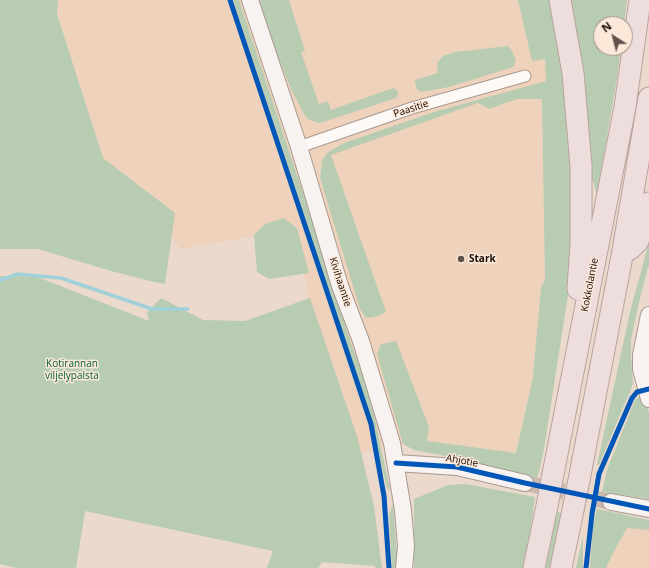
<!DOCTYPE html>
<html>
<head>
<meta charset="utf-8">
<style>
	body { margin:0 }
	#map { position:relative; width:649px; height:568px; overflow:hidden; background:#ebd9cc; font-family:"Open Sans",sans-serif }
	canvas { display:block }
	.north { position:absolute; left:593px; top:16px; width:40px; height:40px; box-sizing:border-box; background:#fbe8d9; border:1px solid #9f8f84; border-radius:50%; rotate:324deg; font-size:11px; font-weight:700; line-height:16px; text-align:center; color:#150a04 }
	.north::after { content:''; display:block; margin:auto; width:14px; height:18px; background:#60524a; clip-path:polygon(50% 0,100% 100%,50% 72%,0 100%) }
</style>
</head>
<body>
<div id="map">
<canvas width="649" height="568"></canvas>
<div class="north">N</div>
</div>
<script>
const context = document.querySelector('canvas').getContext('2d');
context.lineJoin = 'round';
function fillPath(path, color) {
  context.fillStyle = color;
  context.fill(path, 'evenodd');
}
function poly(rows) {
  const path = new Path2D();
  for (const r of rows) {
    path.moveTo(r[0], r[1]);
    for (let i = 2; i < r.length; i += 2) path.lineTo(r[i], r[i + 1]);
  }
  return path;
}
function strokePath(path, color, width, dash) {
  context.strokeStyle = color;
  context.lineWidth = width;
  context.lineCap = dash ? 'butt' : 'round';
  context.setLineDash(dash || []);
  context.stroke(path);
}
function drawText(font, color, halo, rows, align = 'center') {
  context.font = font + ' "Open Sans",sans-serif';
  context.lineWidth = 3;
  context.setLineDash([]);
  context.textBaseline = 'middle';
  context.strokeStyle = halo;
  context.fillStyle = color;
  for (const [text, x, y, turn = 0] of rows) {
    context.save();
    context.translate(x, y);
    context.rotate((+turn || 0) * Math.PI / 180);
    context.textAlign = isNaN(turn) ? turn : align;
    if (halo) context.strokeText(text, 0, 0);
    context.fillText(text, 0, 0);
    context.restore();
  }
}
fillPath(poly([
	[58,0,542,0,554,76,542,99,545,280,541,287,533,377,516,453,427,441,359,453,309,302,296,229,181,249,171,238,175,213,103,158,57,14],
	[609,514,649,520,649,568,597,568]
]), '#efd2bc');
fillPath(poly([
	[0,0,58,0,57,14,103,158,175,213,165,284,154,282,111,271,38,249,0,249],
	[233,0,239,0,303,193,349,338,365,380,374,415,390,490,387,489,369,411],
	[256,0,289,0,305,51,301,52,319,104,328,101,331,110,393,88,397,90,398,95,396,98,320,123,309,120,304,114,291,89,261,16],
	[518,0,554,0,563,43,559,56,575,150,571,276,543,455,537,479,495,471,477,462,414,450,403,444,377,354,381,344,396,341,429,427,427,441,516,453,533,377,541,287,545,280,542,99,517,99,489,109,478,103,331,155,386,312,378,316,366,318,360,309,320,178,322,160,328,152,344,143,434,112,546,81,545,59,532,61],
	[566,0,627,0,624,24,601,24,601,48,621,48,617,78,597,195,591,174],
	[508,46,512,51,516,61,513,67,449,87,421,92,417,89,415,83,415,80,438,73,437,63,443,56,455,52],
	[284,218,297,228,309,273,269,279,257,272,254,235,265,224],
	[649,242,649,267,648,267,641,294,631,339,631,357,633,383,631,390,624,405,599,465,597,465,630,312],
	[0,276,35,276,149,321,147,312,161,298,203,320,245,321,310,298,357,436,374,506,382,568,375,568,375,566,322,562,318,568,267,568,273,551,85,511,76,568,16,568,0,564],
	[642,395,649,412,649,499,602,492,607,470,635,400],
	[465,484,535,497,526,568,414,568,414,499,448,485],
	[393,504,398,568,392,568,389,514],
	[597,509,649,520,649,530,627,528,613,553,606,568,590,568,593,526],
	[555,512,564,513,553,568,544,568],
	[583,536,583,568,576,568]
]), '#b7ccb1');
strokePath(poly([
	[0,280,17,274,61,278,152,309,188,309]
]), '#a0d1da', 3.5);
strokePath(poly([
	[525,483,611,502]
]), '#cbbaae', 16, [16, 8]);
const street = poly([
	[299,147,412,108,525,76]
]);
const secondary = poly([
	[250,0,299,147,340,286,361,341,392,443,403,510,406,546,404,568],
	[649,315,641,355,641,369,649,399],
	[396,463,457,467,525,483],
	[611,502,649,509]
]);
const highway = poly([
	[560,0,573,73,581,166,581,245,578,289],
	[630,249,638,241,649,203],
	[553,474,625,107,640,0],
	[579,480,622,256,649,98],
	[534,568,547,506],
	[561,568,573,510]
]);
strokePath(street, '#a89a90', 13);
strokePath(secondary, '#a89a90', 18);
strokePath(highway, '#baa39e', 23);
strokePath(street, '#fcf9f7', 11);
strokePath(secondary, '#f8f2f0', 16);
strokePath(highway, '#edd', 21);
const highwayBridge = poly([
	[547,506,553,474],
	[573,510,579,480]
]);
strokePath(highwayBridge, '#baa39e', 23, []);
strokePath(highwayBridge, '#edd', 21);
strokePath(poly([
	[230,0,371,424,384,496,389,568],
	[396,463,457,467,525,483,649,509],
	[586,568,592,514,599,474,632,398,637,392,649,389]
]), '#0057b8', 5);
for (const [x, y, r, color] of [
	[461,259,4,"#60524a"]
]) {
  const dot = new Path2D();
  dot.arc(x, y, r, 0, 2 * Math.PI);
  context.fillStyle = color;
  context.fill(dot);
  strokePath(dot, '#fbe8d9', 1.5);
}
drawText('10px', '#150a04', '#fbe8d9', [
	["Paasitie",411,109,-18],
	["Kivihaantie",340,282,72],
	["Kokkolantie",590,285,-79],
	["Ahjotie",462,461,10]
]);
drawText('bold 10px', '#150a04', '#fbe8d9', [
	["Stark",469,259]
], 'left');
drawText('10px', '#046332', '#fbe8d9', [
	["Kotirannan",72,364],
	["viljelypalsta",72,376]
]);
</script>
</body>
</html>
